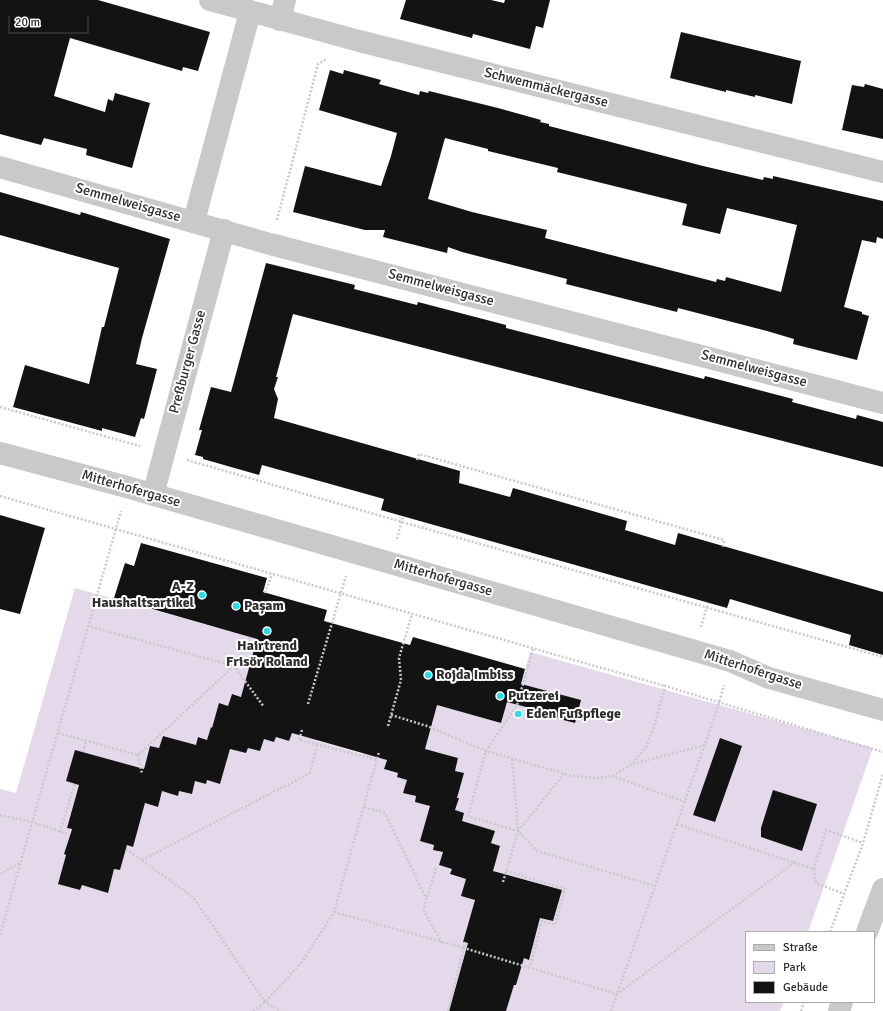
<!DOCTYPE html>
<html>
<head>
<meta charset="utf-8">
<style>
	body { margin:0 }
	#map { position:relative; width:883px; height:1011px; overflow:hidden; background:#fff; font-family:Signika,sans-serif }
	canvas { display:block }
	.legend { position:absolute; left:745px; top:931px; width:130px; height:72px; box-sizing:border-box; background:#fff; border:1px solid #ababab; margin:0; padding:5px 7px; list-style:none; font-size:12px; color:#2c2c2c }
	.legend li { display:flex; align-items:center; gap:8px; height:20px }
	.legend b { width:20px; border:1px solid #ababab }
	.scale { position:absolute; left:8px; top:16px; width:81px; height:18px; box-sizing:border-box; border:2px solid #2c2c2c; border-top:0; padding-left:5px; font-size:12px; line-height:14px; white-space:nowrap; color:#2c2c2c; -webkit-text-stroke:3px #fff; paint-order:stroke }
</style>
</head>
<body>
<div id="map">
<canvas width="883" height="1011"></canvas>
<ul class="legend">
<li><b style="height:5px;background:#c9c9c9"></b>Straße</li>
<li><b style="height:11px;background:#e4d8eb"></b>Park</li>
<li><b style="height:11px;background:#131313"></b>Gebäude</li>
</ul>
<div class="scale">20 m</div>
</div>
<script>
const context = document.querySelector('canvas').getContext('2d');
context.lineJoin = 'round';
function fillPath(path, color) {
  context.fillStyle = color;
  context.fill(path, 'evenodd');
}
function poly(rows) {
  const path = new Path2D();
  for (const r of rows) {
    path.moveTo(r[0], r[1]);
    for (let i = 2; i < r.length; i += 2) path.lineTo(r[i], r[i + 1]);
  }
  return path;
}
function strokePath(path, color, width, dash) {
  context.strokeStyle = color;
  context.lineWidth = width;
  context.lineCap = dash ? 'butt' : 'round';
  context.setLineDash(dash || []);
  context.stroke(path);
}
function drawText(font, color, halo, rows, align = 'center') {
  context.font = font + ' Signika,sans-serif';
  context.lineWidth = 4;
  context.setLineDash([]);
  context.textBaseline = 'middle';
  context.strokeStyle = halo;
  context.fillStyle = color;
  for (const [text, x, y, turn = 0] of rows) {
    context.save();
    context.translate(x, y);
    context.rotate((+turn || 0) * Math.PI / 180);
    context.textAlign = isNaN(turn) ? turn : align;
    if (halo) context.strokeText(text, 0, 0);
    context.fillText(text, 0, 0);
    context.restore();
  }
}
fillPath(poly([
	[75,588,257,639,253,700,232,694,228,706,220,703,212,728,211,728,207,740,199,737,195,749,185,742,163,736,159,748,150,746,141,778,79,785,67,828,71,829,64,854,66,855,58,883,80,890,82,885,108,892,114,869,120,870,127,845,132,846,145,803,157,807,162,791,177,795,179,791,191,794,195,781,206,784,207,780,220,784,230,749,246,753,248,748,260,751,264,739,274,742,276,737,289,741,293,727,317,734,315,740,363,754,365,748,388,755,384,769,398,773,397,777,407,780,404,793,416,796,415,802,430,806,434,845,433,850,443,852,439,865,452,869,451,875,466,879,461,896,475,900,463,941,468,943,449,1011,0,1011,0,789,16,793],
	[530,652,873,748,808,932,746,932,746,1002,784,1002,780,1011,506,1011,514,985,516,985,524,958,529,959,540,918,553,921,562,890,526,880,494,879,496,872,493,870,500,846,491,843,495,831,473,825,461,825,455,810,458,799,457,798,463,773,455,771,458,758,437,752,424,752,427,740,406,696,501,723,507,702,516,704]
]), '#e4d8eb');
fillPath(poly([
	[0,0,98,0,210,32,198,71,183,67,182,71,70,38,54,96,105,112,108,99,113,101,115,93,150,103,132,168,86,155,87,149,44,138,41,145,0,134],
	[406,0,491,0,504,3,505,0,550,0,543,28,536,26,530,49,473,34,472,38,400,19],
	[681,32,801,61,792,104,755,95,755,97,726,90,726,92,670,78],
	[330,70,343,74,344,70,381,80,379,84,419,95,420,91,428,93,429,91,498,108,541,120,540,122,549,124,549,126,703,166,763,180,764,177,773,179,773,176,883,201,883,239,877,237,876,243,862,240,844,307,862,312,862,314,869,316,857,360,793,344,794,339,767,331,678,308,677,312,566,284,567,279,462,252,448,247,447,253,383,237,385,230,365,230,293,212,305,166,381,186,391,156,397,133,319,110],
	[445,138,488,149,488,151,558,168,557,172,687,204,682,225,720,234,727,208,797,225,781,292,726,277,725,281,717,279,716,282,545,238,547,230,472,212,428,199],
	[865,84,883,89,883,139,842,130,852,85,864,87],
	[0,192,80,215,81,212,170,239,142,338,136,364,157,369,144,419,141,418,135,437,102,428,102,431,13,407,25,365,89,384,102,327,104,327,119,268,0,235],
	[266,263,355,285,354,289,417,305,418,302,506,325,506,328,704,379,705,376,793,399,792,402,856,419,857,415,883,422,883,467,293,314,276,377,278,377,274,389,278,399,274,418,460,471,459,483,510,497,513,488,627,521,625,530,675,545,678,533,883,592,883,655,849,645,851,635,730,599,727,608,381,510,384,499,262,465,259,475,203,459,203,457,195,455,202,430,199,430,211,387,231,392],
	[0,515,45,528,20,614,0,609],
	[141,543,267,578,263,592,327,610,324,621,410,645,413,637,525,669,521,684,581,700,575,723,548,716,549,713,507,702,501,723,437,705,425,749,458,758,455,771,464,773,457,798,459,798,455,810,464,813,462,821,495,831,491,843,500,846,493,871,562,890,553,921,540,918,529,960,524,958,516,985,514,985,506,1011,449,1011,468,943,463,942,475,900,461,896,466,879,450,874,452,869,439,865,443,852,433,850,434,845,420,841,430,806,415,802,416,796,403,793,407,780,397,777,398,773,384,769,387,760,292,733,289,741,276,737,274,742,264,739,260,751,248,748,246,753,230,749,220,784,207,780,206,784,195,781,192,794,179,791,178,796,162,791,158,807,145,803,133,847,127,845,120,870,114,869,108,893,82,885,80,890,58,884,66,855,64,854,72,829,67,828,79,785,66,781,75,750,144,769,150,746,159,748,163,736,196,745,198,737,207,740,211,727,212,728,219,703,228,706,232,694,241,697,257,639,114,598,125,563,134,566],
	[720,738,742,746,715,822,693,815],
	[773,790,817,804,802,851,761,837,761,828]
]), '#131313');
strokePath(poly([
	[277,220,318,64,327,59],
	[0,407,140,446],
	[187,460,402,522,883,657],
	[417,460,419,454,724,540,723,547],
	[0,496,665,686],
	[397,539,403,516],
	[265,593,272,574],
	[701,627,708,603],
	[250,637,234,666,264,707],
	[533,649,517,705,486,751,572,776,596,778,612,776,632,764,646,747,654,727,665,686,883,752],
	[308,704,346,576],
	[391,715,427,726,486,751,468,816,518,831,537,851,655,886],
	[388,726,401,680,399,658,412,614],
	[302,730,299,740,378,760],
	[58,733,138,755,234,666,88,626],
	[83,752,86,741],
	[138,755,142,774],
	[512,759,518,831,564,774],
	[633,764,705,745],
	[612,776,685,802],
	[364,807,385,813,426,898,424,911,442,943],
	[0,815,32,822,70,835],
	[677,824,814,869,816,883,844,894],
	[60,832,75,783],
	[126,849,193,897,265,1002,281,1011],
	[142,860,310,773,317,746],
	[814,869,826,830,863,843],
	[506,871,565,889,555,925,542,921,530,967],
	[0,874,20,863],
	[503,882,518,832],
	[427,897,436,868],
	[334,912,464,948,465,942],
	[830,932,863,843,883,774],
	[0,935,121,511],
	[253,1011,265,1002,302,962,334,912,379,752],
	[448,1011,464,948,617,994,795,862],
	[611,1011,717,710,724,685],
	[801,1011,804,1002]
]), '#c9c9c9', 2.5, [2, 2]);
strokePath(poly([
	[210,0,359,41,883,172],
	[280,20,285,0],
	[0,167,270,244,883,403],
	[194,221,250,12],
	[0,453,127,487,730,661,769,678,883,710],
	[153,495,224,230],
	[867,932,883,889],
	[839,1011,842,1002]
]), '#c9c9c9', 22);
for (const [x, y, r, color] of [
	[202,595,4,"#25deed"],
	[236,606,4,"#25deed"],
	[267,631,4,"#25deed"],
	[428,675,4,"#25deed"],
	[500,696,4,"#25deed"],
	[518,714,4,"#25deed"]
]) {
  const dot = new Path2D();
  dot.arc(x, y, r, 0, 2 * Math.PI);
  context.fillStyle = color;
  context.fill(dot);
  strokePath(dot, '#fff', 1.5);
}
drawText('14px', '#2c2c2c', '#fff', [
	["Schwemmäckergasse",546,88,14],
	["Semmelweisgasse",128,203,16],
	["Semmelweisgasse",441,288,15],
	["Preßburger Gasse",188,362,-75],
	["Semmelweisgasse",754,369,15],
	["Mitterhofergasse",131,489,16],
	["Mitterhofergasse",443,578,16],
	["Mitterhofergasse",753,670,18]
]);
drawText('bold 14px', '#2c2c2c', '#fff', [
	["A-Z",194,587,"right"],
	["Haushaltsartikel",194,603,"right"],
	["Pașam",244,606],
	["Hairtrend",267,646,"center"],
	["Frisör Roland",267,662,"center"],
	["Rojda Imbiss",436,675],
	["Putzerei",508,696],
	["Eden Fußpflege",526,714]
], 'left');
</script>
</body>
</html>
